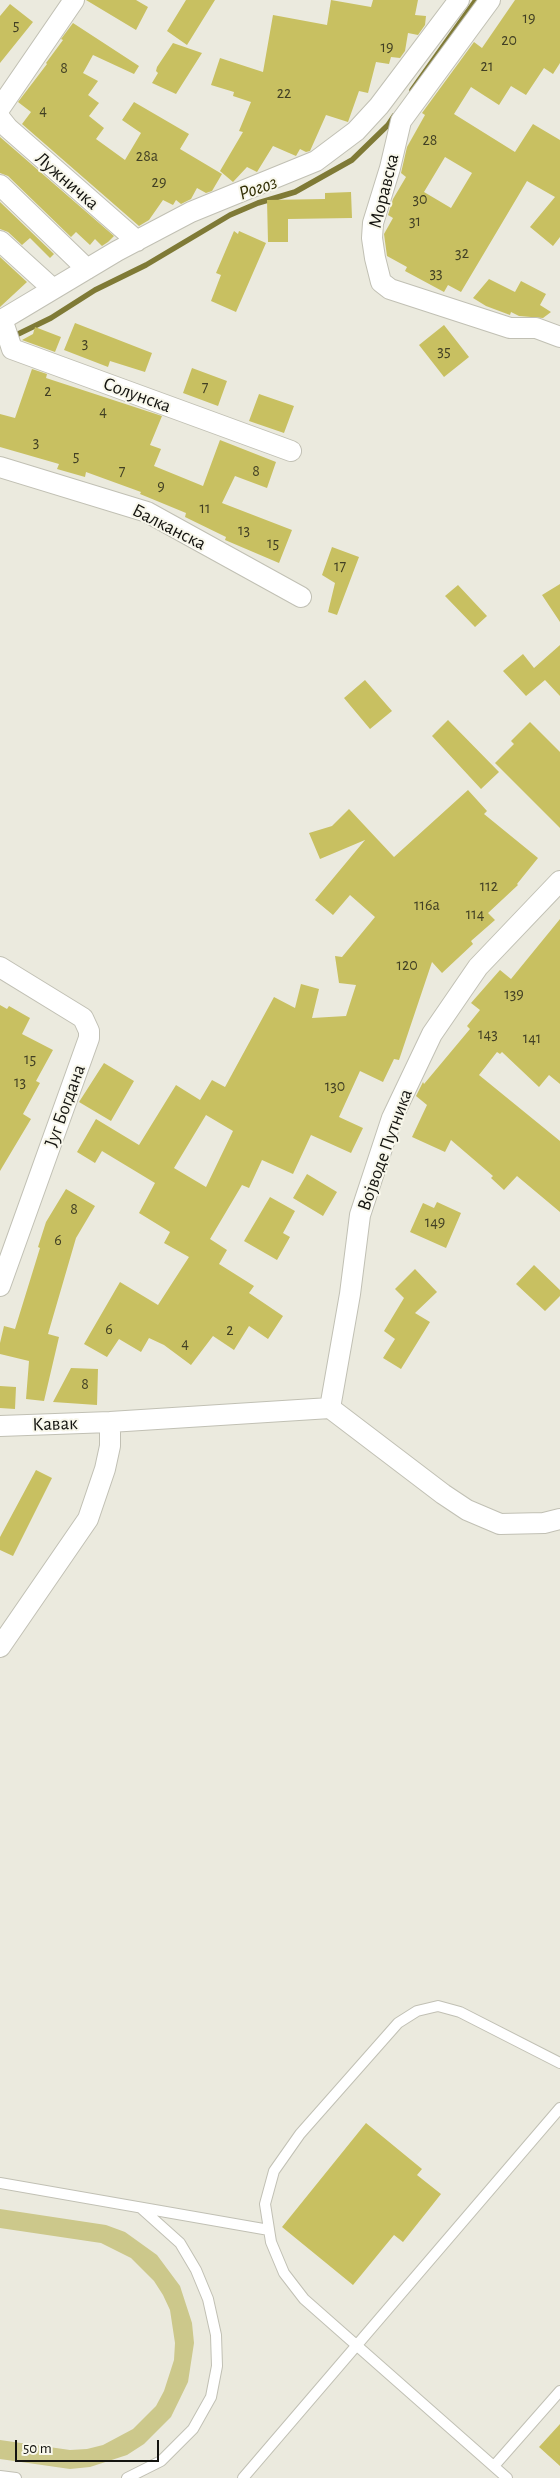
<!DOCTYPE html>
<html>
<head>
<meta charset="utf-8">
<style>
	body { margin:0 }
	#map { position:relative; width:560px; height:2478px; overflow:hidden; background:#ebeade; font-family:"Alegreya Sans",sans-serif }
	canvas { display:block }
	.scale { position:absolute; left:15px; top:2440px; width:144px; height:22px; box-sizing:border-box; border:2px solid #141410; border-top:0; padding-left:6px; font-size:15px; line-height:18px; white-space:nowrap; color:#141410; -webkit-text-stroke:4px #f8f7eb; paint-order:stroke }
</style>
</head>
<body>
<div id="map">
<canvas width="560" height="2478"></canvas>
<div class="scale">50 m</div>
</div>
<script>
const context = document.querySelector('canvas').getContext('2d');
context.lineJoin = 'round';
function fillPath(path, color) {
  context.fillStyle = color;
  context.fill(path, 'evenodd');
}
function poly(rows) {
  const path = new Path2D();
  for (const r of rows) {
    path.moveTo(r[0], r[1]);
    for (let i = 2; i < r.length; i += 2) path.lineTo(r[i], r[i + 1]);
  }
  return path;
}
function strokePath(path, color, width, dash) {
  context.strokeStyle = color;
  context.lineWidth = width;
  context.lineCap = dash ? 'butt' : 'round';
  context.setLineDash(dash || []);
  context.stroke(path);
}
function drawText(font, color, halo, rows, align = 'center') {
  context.font = font + ' "Alegreya Sans",sans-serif';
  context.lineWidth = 4;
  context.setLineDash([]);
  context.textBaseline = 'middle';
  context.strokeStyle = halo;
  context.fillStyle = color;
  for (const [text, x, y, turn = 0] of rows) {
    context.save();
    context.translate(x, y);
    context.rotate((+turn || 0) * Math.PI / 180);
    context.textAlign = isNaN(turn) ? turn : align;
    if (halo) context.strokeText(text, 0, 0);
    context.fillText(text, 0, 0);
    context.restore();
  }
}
fillPath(poly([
	[0,2209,106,2225,125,2232,157,2255,180,2286,192,2323,194,2343,188,2382,171,2417,144,2444,127,2455,90,2467,70,2469,0,2459,0,2440,70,2450,87,2449,103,2445,133,2429,156,2406,164,2391,174,2360,175,2343,170,2310,163,2295,154,2281,131,2258,101,2243,0,2228]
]), '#ccc88b');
strokePath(poly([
	[412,90,476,0],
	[12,337,51,318,95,290,146,265,230,215,258,203,295,192,352,160,388,125,394,116]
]), '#7f7a36', 5.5);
fillPath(poly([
	[86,0,136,0,148,7,136,30],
	[186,0,215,0,187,45,167,31],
	[331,0,371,7,373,0,418,0,415,15,426,16,425,25,418,35,408,33,405,51,400,58,391,57,389,64,376,62,368,93,359,91,348,122,326,115,310,151,306,152,300,149,296,156,273,146,257,172,247,167,233,182,220,171,243,132,239,131,251,102,233,96,234,92,211,85,220,58,263,72,273,15,327,25],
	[515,0,560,0,560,63,553,74,544,68,526,95,511,86,499,105,471,87,454,114,515,152,533,124,560,140,560,237,553,246,530,227,555,197,527,181,461,292,448,285,444,292,405,271,407,267,387,256,384,234,393,218,388,215,393,199,406,177,401,173,407,147,425,115,422,113,474,42,482,48],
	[445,157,472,173,451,208,424,192],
	[10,4,33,22,0,63,0,16],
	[73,23,139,66,134,74,93,55,83,73,98,81,88,95,99,103,89,116,104,128,96,139,125,160,141,133,122,120,134,102,189,134,180,149,222,174,212,191,206,193,197,188,191,199,181,204,176,200,173,205,163,200,149,220,139,226,22,124,31,112,18,102,47,64,46,63,63,40,61,39],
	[173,43,202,53,176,94,152,83,158,73,156,71,157,67],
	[0,137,114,236,108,242,102,246,95,239,90,245,76,232,71,237,8,176,0,173],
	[351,192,352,218,288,219,288,242,268,242,267,200,325,199,325,193],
	[0,202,54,254,50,258,30,238,22,245,8,232,0,229],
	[234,231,238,234,239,231,266,243,236,312,211,301,221,275,216,273],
	[0,257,27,282,0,307],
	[489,279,515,292,521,281,546,294,540,305,551,312,543,318,519,316,511,312,510,315,486,306,473,298],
	[75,323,152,353,145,372,110,361,108,367,64,350],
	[444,325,469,357,444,377,419,345],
	[35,327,61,337,55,352,22,340,33,334],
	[192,368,227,381,218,406,183,393],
	[32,369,47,374,46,378,162,416,150,445,161,449,154,466,203,486,220,440,276,462,267,488,235,476,222,503,292,530,279,563,225,540,226,537,185,517,186,513,140,494,141,492,86,472,85,477,57,469,59,464,0,447,0,414,15,418],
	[259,394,294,406,284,433,249,421],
	[332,547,359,557,337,615,328,612,335,583,322,575],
	[560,584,560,622,542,595],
	[458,585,487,616,475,627,445,596],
	[560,645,560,696,545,680,526,696,503,671,523,654,534,668],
	[365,680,392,711,370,729,344,698],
	[448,720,499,772,481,789,432,736],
	[530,722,560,752,560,828,495,763,514,744,511,741],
	[468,790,487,811,484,814,538,858,517,884,518,885,488,913,495,920,471,941,473,944,442,973,432,962,399,1060,394,1059,383,1082,360,1071,339,1117,363,1128,351,1153,311,1135,293,1174,262,1160,249,1188,242,1185,210,1239,227,1250,219,1264,254,1286,249,1293,283,1316,268,1339,249,1326,234,1350,213,1336,191,1365,164,1345,149,1338,141,1352,119,1339,107,1357,84,1344,120,1282,158,1305,189,1257,164,1243,170,1232,139,1213,155,1183,102,1151,95,1163,77,1152,96,1119,139,1145,176,1085,200,1100,212,1080,225,1087,274,997,295,1008,301,984,319,989,312,1018,346,1016,356,985,339,983,335,956,342,957,375,917,350,895,333,915,315,900,365,840,320,859,309,833,332,826,349,809,394,857],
	[206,1115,233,1131,206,1187,174,1168],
	[560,919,560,1084,549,1075,539,1087,502,1052,500,1054,497,1052,479,1075,560,1141,560,1212,517,1176,504,1190,491,1178,493,1176,451,1140,445,1152,412,1137,427,1105,416,1096,423,1082,424,1084,470,1029,467,1026,480,1010,471,1003,500,970,511,979],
	[0,1005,7,1009,9,1006,30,1018,22,1034,53,1050,36,1081,40,1083,23,1114,31,1119,0,1171],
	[104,1063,134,1081,111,1121,79,1102],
	[307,1174,337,1192,323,1216,293,1198],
	[66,1189,95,1206,76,1238,48,1334,59,1337,44,1401,26,1399,29,1361,0,1354,0,1343,4,1326,15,1329,40,1248,38,1247,46,1222],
	[270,1197,295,1211,283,1233,290,1237,277,1260,244,1241],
	[437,1202,461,1213,446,1248,410,1232,423,1203,434,1208],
	[534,1265,560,1290,560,1296,545,1311,516,1284],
	[415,1269,437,1292,415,1313,430,1322,401,1369,383,1358,395,1339,384,1331,404,1298,395,1289],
	[71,1368,98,1369,97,1405,53,1402],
	[0,1386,16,1387,15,1409,0,1408],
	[36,1470,52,1478,13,1556,0,1550,0,1537],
	[366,2123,422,2169,417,2175,441,2194,403,2242,394,2235,353,2285,282,2227],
	[560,2424,560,2466,539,2447]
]), '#c8c061');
const service = poly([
	[0,2183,269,2230],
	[494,2466,560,2391],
	[0,2476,16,2478],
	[127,2478,161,2461,193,2429,211,2397,217,2366,216,2335,208,2299,196,2270,180,2243,141,2208],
	[243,2478,560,2108],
	[507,2478,304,2299,284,2273,271,2242,265,2204,274,2171,300,2134,398,2023,417,2011,438,2006,460,2012,560,2063]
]);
const minor = poly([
	[490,0,401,121,390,168,373,223,372,238,375,258,381,282,390,289,510,328,536,328,560,337],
	[0,108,74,0],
	[0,118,8,128,137,241],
	[0,185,87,269],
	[0,241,53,289],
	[2,319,12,349,291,451],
	[0,321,117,251,191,212,316,161,356,131,379,106,459,0],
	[0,467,147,512,301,597],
	[0,967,83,1018,89,1031,89,1038,0,1286],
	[330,1408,350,1294,360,1215,392,1118,432,1034,478,967,560,881],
	[0,1426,110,1422,330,1408,443,1494,467,1510,500,1524,544,1523,560,1519],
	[0,1647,88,1519,105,1469,110,1446,110,1422]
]);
strokePath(service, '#c1c0b4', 12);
strokePath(minor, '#c1c0b4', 22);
strokePath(service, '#fff', 10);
strokePath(minor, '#fff', 20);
drawText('16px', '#413f24', null, [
	["19",529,18],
	["5",16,25],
	["20",509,40],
	["19",387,47],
	["21",487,66],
	["8",64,68],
	["22",284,93],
	["4",43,110],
	["28",430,140],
	["28a",147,156],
	["29",159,182],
	["30",420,199],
	["31",415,221],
	["32",462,253],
	["33",436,273],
	["3",85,343],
	["35",444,351],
	["7",205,387],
	["2",48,391],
	["4",103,411],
	["3",36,442],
	["5",76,456],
	["7",122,471],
	["8",256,471],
	["9",161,486],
	["11",205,508],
	["13",244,530],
	["15",273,543],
	["17",340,566],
	["112",489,886],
	["116a",427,905],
	["114",475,914],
	["120",407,965],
	["139",514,994],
	["143",488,1034],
	["141",532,1038],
	["15",30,1059],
	["13",20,1082],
	["130",335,1086],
	["8",74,1209],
	["149",435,1222],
	["6",58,1240],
	["6",109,1329],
	["2",230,1330],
	["4",185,1343],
	["8",85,1384]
]);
drawText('19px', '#141410', '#f8f7eb', [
	["Лужничка",67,181,41],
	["Моравска",384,191,-76],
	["Солунска",137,395,20],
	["Балканска",169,527,27],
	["Југ Богдана",65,1106,-70],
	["Војводе Путника",385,1150,-70],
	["Кавак",55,1424,-2]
]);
drawText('italic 20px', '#322f05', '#f8f7eb', [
	["Рогоз",258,188,-19]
]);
</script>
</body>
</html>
